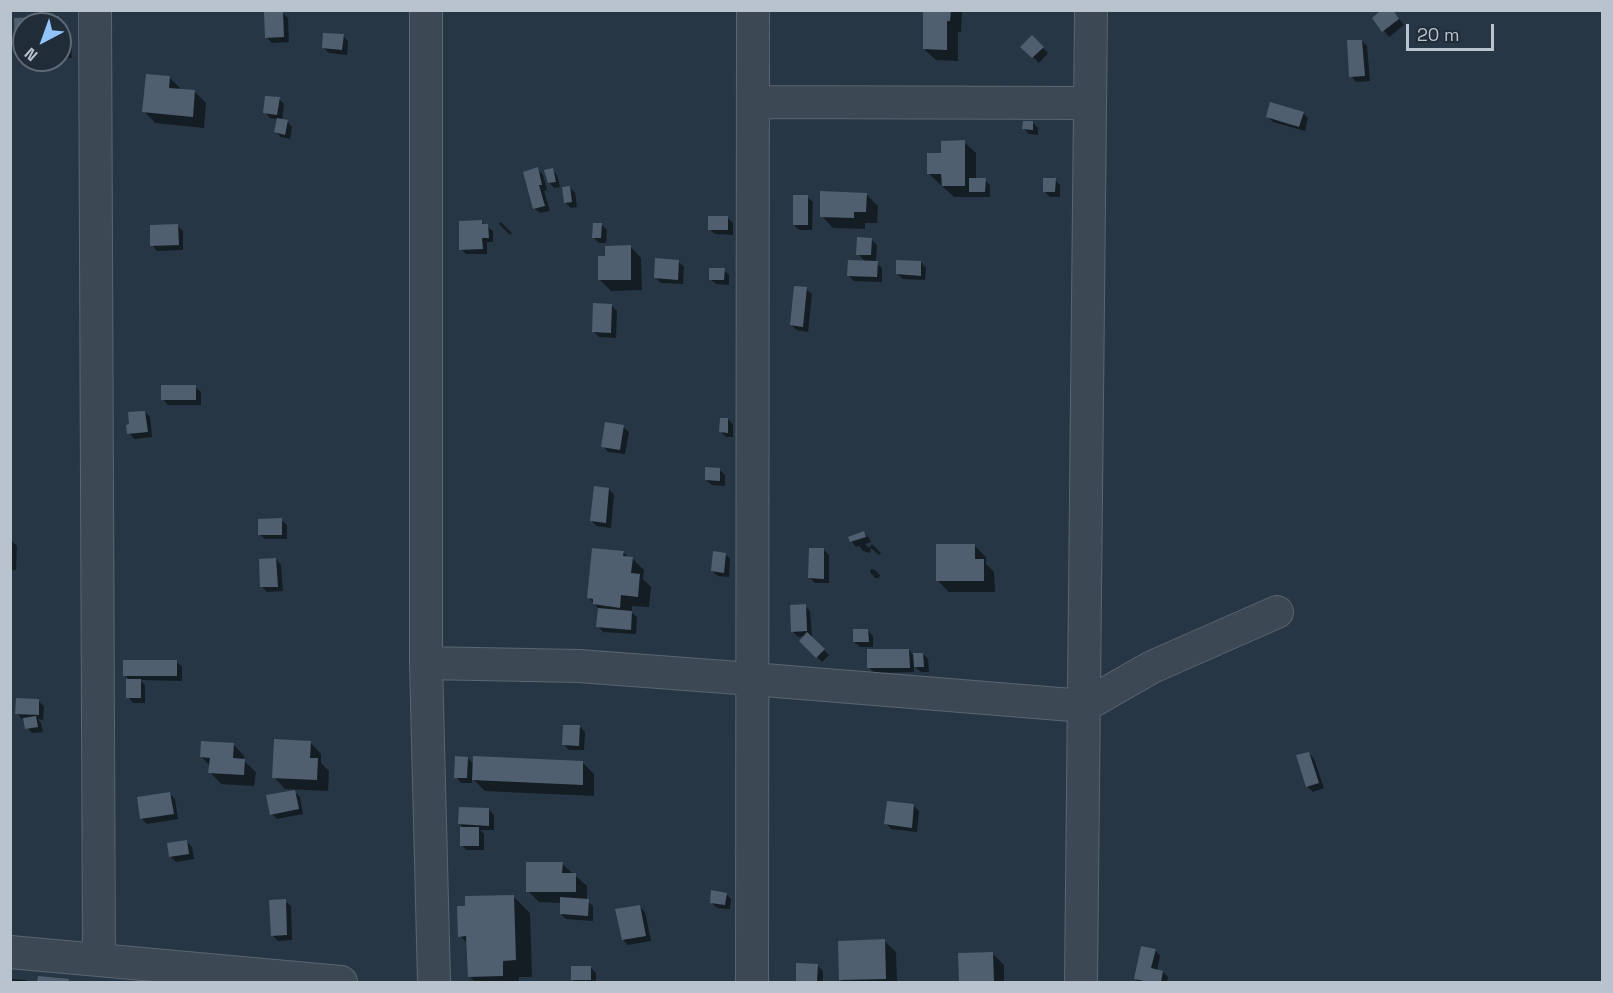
<!DOCTYPE html>
<html>
<head>
<meta charset="utf-8">
<style>
	body { margin:0 }
	#map { position:relative; width:1613px; height:993px; overflow:hidden; background:#273644; font-family:"Space Grotesk",sans-serif }
	canvas { display:block }
	.frame { position:absolute; inset:0; border:12px solid #b9c3cd; pointer-events:none }
	.north { position:absolute; left:12px; top:12px; width:60px; height:60px; box-sizing:border-box; background:#202d39; border:2px solid #5d6974; border-radius:50%; rotate:221deg; font-size:16px; font-weight:700; line-height:24px; text-align:center; color:#b9c3cd }
	.north::after { content:''; display:block; margin:auto; width:21px; height:27px; background:#92c3f9; clip-path:polygon(50% 0,100% 100%,50% 72%,0 100%) }
	.scale { position:absolute; left:1406px; top:24px; width:88px; height:27px; box-sizing:border-box; border:3px solid #b9c3cd; border-top:0; padding-left:8px; font-size:18px; line-height:21px; white-space:nowrap; color:#b9c3cd; -webkit-text-stroke:4px #202d39; paint-order:stroke }
</style>
</head>
<body>
<div id="map">
<canvas width="1613" height="993"></canvas>
<div class="frame"></div>
<div class="north">N</div>
<div class="scale">20 m</div>
</div>
<script>
const context = document.querySelector('canvas').getContext('2d');
context.lineJoin = 'round';
function fillPath(path, color) {
  context.fillStyle = color;
  context.fill(path, 'evenodd');
}
function poly(rows) {
  const path = new Path2D();
  for (const r of rows) {
    path.moveTo(r[0], r[1]);
    for (let i = 2; i < r.length; i += 2) path.lineTo(r[i], r[i + 1]);
  }
  return path;
}
function strokePath(path, color, width, dash) {
  context.strokeStyle = color;
  context.lineWidth = width;
  context.lineCap = dash ? 'butt' : 'round';
  context.setLineDash(dash || []);
  context.stroke(path);
}
fillPath(poly([
	[925,10,962,10,961,32,958,32,958,61,936,60,924,49],
	[1392,10,1404,25,1389,37,1374,18],
	[282,12,288,18,289,42,272,43,267,38],
	[59,18,70,29,72,58,60,59,60,24,24,24,24,56,17,48,15,20],
	[343,36,348,41,347,55,329,53,324,48],
	[1032,37,1048,53,1039,63,1023,47],
	[1362,41,1367,46,1370,81,1356,82,1351,76],
	[170,78,181,89,194,91,206,103,204,128,155,123,144,111],
	[279,99,284,104,282,121,287,121,292,127,290,139,281,137,276,132,278,119,270,118,265,112],
	[1303,113,1308,118,1305,131,1273,122,1268,117],
	[1032,122,1038,128,1038,135,1029,134,1024,129],
	[964,142,976,153,976,180,985,180,990,185,990,197,954,197,929,174,943,154],
	[537,169,543,175,547,190,544,191,550,211,540,213,534,208],
	[552,170,557,175,560,187,554,188,549,182],
	[1055,180,1060,185,1060,197,1050,197,1044,191],
	[570,187,575,193,577,207,571,208,566,203],
	[866,194,878,206,877,223,865,223,865,229,833,228,822,216],
	[807,197,813,202,812,230,799,230,794,225],
	[728,218,733,223,733,235,715,234,709,229],
	[481,222,493,231,493,242,487,242,487,254,466,254,461,249],
	[501,222,512,233,510,235,499,224],
	[177,225,183,231,183,250,157,251,152,245],
	[602,225,607,230,606,243,599,243,593,237],
	[871,239,877,245,876,263,882,268,882,282,854,281,848,275,866,262,858,254],
	[630,246,641,258,642,290,611,291,600,280,607,257],
	[678,261,684,267,683,284,661,283,656,278],
	[921,262,926,268,925,280,903,279,897,274],
	[724,270,729,275,729,285,716,284,710,279],
	[806,289,812,294,808,332,797,330,791,325],
	[611,305,617,311,616,338,599,337,594,332],
	[195,387,201,392,201,405,168,405,163,399],
	[145,412,150,417,152,437,134,439,129,433],
	[728,419,733,425,733,437,726,437,721,432],
	[623,427,629,432,625,454,608,452,603,446],
	[719,469,725,475,725,486,712,485,706,480],
	[609,489,614,495,611,528,597,526,591,521],
	[281,520,287,525,287,539,265,539,259,534],
	[864,533,869,538,871,542,865,544,869,548,872,544,881,553,879,555,871,548,870,553,863,551,859,546,856,547,851,541],
	[10,539,17,546,16,570,10,569],
	[974,545,986,557,986,564,994,572,995,592,949,592,938,581],
	[824,550,829,555,829,583,815,583,810,578],
	[623,552,629,558,632,558,644,570,643,579,651,587,649,607,632,606,632,613,637,617,636,634,603,632,598,626,599,609,588,597],
	[725,554,730,559,729,577,718,576,712,571],
	[276,559,281,565,283,591,267,592,262,587],
	[871,569,875,570,880,575,879,578,875,578,870,572],
	[805,606,810,611,812,636,810,636,829,655,822,662,801,641,805,636,798,637,792,631],
	[868,631,873,636,873,647,860,647,854,642],
	[909,650,913,655,923,654,928,659,929,672,921,672,914,666,914,672,874,673,869,667],
	[177,662,182,667,182,681,140,680,145,685,145,703,133,703,128,697,130,680,125,675],
	[38,701,44,706,43,720,38,719,41,723,43,732,32,733,27,728,25,719,22,719,17,713],
	[580,727,585,732,584,750,569,750,564,745],
	[310,742,321,754,321,763,329,771,328,791,285,789,274,777],
	[233,744,244,756,244,761,256,772,254,786,221,784,210,772,210,766,201,756],
	[1309,753,1314,759,1324,788,1313,792,1307,786],
	[468,758,474,765,583,763,594,774,594,796,485,791,472,778,472,783,461,783,456,777],
	[294,791,300,797,303,814,277,819,272,814],
	[170,794,175,799,178,819,147,824,141,818],
	[914,806,919,811,917,832,891,829,886,823],
	[489,810,494,815,494,830,480,830,484,834,484,850,467,850,461,845,464,828,460,824],
	[186,841,192,847,194,859,176,862,171,857],
	[562,864,587,886,587,901,593,906,593,921,566,919,561,914,562,903,539,902,528,891],
	[726,894,731,899,730,909,717,908,712,903],
	[513,896,530,913,532,977,519,977,519,982,475,982,469,976,468,944,460,936],
	[285,901,291,906,292,940,278,941,272,935],
	[639,906,645,912,651,941,628,945,623,940],
	[884,941,896,952,897,982,844,982,841,979],
	[1155,950,1160,956,1157,971,1163,972,1168,977,1167,982,1139,982,1135,979],
	[993,954,1004,965,1004,982,961,982,960,955],
	[818,966,823,971,823,982,797,981],
	[591,968,596,973,596,982,576,982,572,979],
	[12,979,26,980,29,982,12,982]
]), '#0007');
fillPath(poly([
	[923,10,951,10,950,21,947,21,947,50,923,49],
	[1381,10,1393,10,1399,19,1382,32,1372,18],
	[283,11,284,37,265,38,264,12],
	[59,16,60,24,24,24,24,49,15,49,14,18],
	[323,33,344,34,342,50,322,48],
	[1032,35,1044,47,1032,58,1020,47],
	[1347,40,1362,40,1365,76,1349,77],
	[146,74,170,76,169,88,195,90,193,117,142,112],
	[265,96,280,97,277,115,263,113],
	[1270,102,1304,112,1299,127,1266,117],
	[277,118,288,120,285,135,274,132],
	[1023,121,1033,121,1033,130,1022,129],
	[965,140,965,186,942,186,941,174,927,174,927,153,941,153,941,141],
	[538,167,542,185,539,185,545,206,533,209,523,172],
	[553,168,556,182,548,183,544,170],
	[969,178,986,178,985,192,969,192],
	[1043,178,1056,178,1055,192,1043,192],
	[570,186,572,202,564,203,562,187],
	[820,191,867,193,866,212,854,212,854,218,820,217],
	[793,195,808,195,808,225,793,225],
	[708,216,728,216,728,230,708,230],
	[482,220,482,224,488,224,489,238,482,238,483,249,459,250,459,221],
	[593,223,602,223,601,238,592,238],
	[178,224,179,245,150,246,150,225],
	[857,237,872,238,871,255,856,255],
	[631,245,631,280,598,280,598,256,605,256,605,246],
	[655,258,679,260,678,280,654,278],
	[848,260,878,261,877,277,847,276],
	[896,260,921,261,921,276,896,274],
	[709,268,725,268,724,280,709,280],
	[794,286,807,287,803,327,790,325],
	[593,303,612,304,611,333,592,332],
	[161,385,196,385,196,400,161,400],
	[145,411,148,432,127,434,126,425,129,424,128,412],
	[720,418,728,418,728,433,719,432],
	[605,422,624,425,620,450,601,447],
	[705,467,720,468,720,481,705,480],
	[594,486,609,488,606,523,590,521],
	[282,518,282,535,258,535,258,519],
	[864,531,866,537,850,542,848,537],
	[936,544,975,544,975,559,984,559,984,581,936,581],
	[592,548,624,551,623,556,633,557,631,573,640,574,638,597,621,595,620,608,593,604,593,599,587,598],
	[809,548,824,548,824,579,808,578],
	[713,551,726,553,724,573,711,571],
	[276,558,278,587,260,587,259,559],
	[806,604,807,631,791,632,790,605],
	[598,608,632,611,631,630,596,627],
	[853,629,868,629,869,642,853,642],
	[807,632,825,649,816,658,799,641],
	[867,649,909,649,910,668,867,668],
	[913,653,923,653,924,667,914,667],
	[123,660,177,660,177,676,123,676],
	[126,679,141,679,141,698,126,698],
	[16,698,39,699,39,715,15,714],
	[36,716,38,727,25,729,23,718],
	[563,725,580,725,579,746,562,745],
	[274,739,311,741,310,758,318,758,317,780,272,778],
	[201,741,234,743,233,758,245,759,244,775,208,773,210,758,200,757],
	[1309,752,1319,783,1306,787,1296,755],
	[455,756,468,757,467,778,454,778],
	[473,756,583,761,583,785,472,780],
	[295,790,299,809,270,815,266,795],
	[170,792,174,814,140,819,137,797],
	[887,801,914,804,912,828,884,824],
	[459,807,489,808,489,826,458,824],
	[460,827,479,827,479,846,460,846],
	[187,840,189,854,169,857,167,843],
	[526,862,563,862,562,873,576,873,576,892,526,892],
	[711,890,727,893,725,905,710,903],
	[514,895,516,960,503,961,503,976,468,977,466,936,458,937,457,906,465,906,465,896],
	[560,897,589,899,588,916,560,914],
	[286,899,287,935,271,936,269,900],
	[640,905,646,936,622,940,615,909],
	[885,939,886,979,839,980,838,941],
	[1141,946,1156,949,1151,968,1163,971,1161,982,1149,982,1134,979],
	[993,952,994,982,959,982,958,953],
	[796,963,818,964,817,982,796,982],
	[571,966,591,966,591,980,571,980],
	[38,976,69,979,68,982,37,982]
]), '#505f6f');
const minor = poly([
	[95,10,99,960],
	[426,10,426,663,434,982],
	[753,102,1090,103],
	[426,663,579,666,752,679,1084,706,1152,667,1277,612],
	[10,952,341,982],
	[752,982,753,10],
	[1081,982,1091,10]
]);
strokePath(minor, '#5a6671', 34);
strokePath(minor, '#3c4853', 32);
</script>
</body>
</html>
